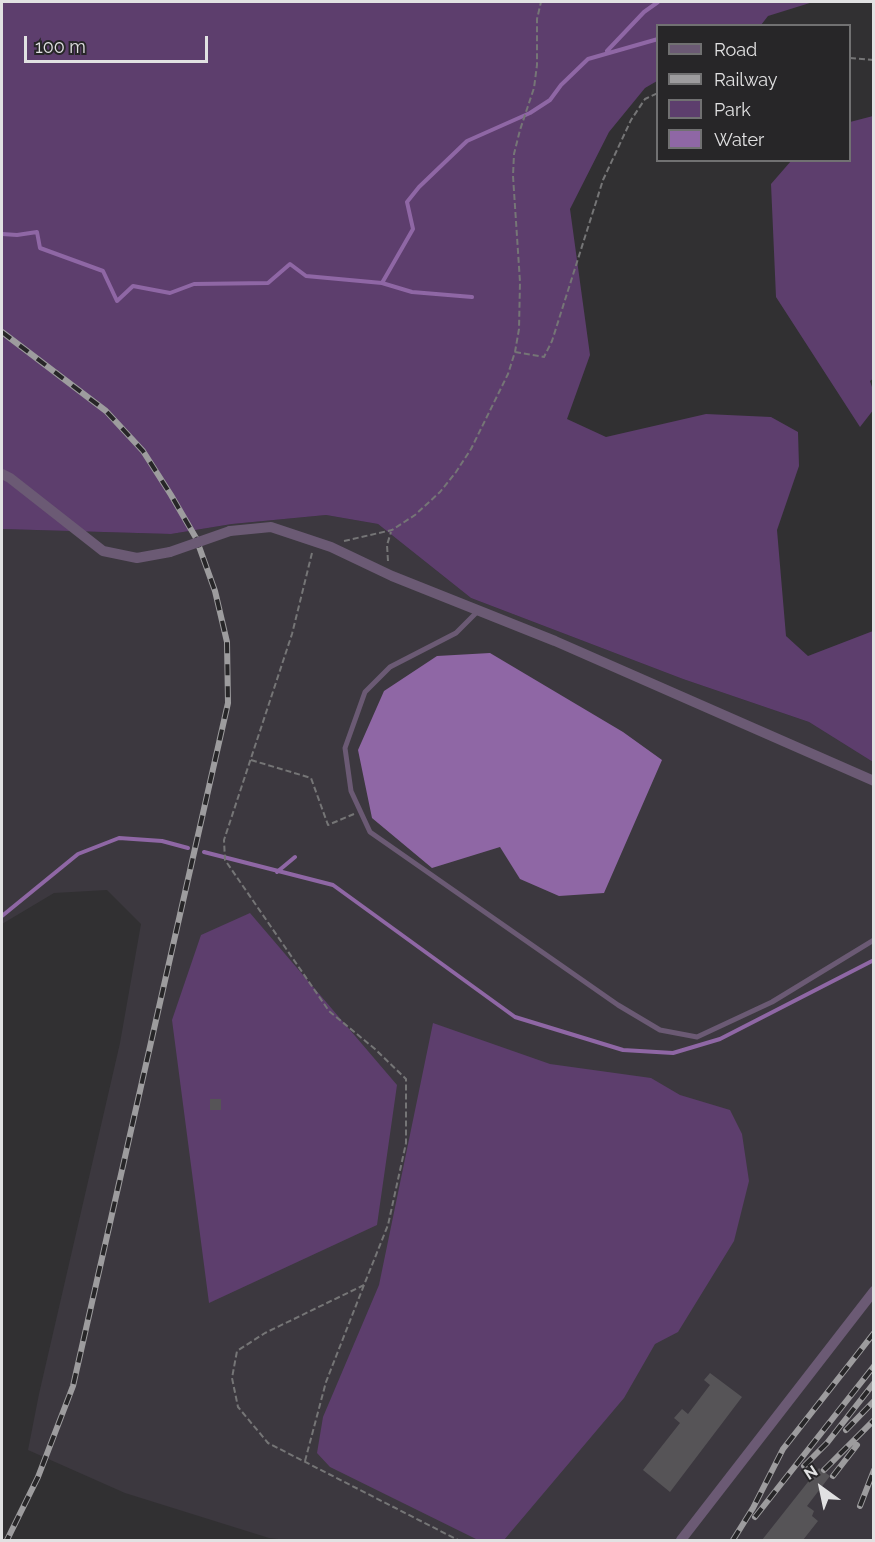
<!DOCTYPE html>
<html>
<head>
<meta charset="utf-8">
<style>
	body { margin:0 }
	#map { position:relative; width:875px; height:1542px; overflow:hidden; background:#313032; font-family:Raleway,sans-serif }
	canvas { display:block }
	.frame { position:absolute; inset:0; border:3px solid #e1e1e2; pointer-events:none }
	.legend { position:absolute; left:656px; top:24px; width:195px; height:138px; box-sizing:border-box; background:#272628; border:2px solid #717172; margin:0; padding:8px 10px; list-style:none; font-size:18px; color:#e1e1e2 }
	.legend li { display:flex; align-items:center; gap:12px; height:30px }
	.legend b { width:30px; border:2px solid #717172 }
	.north { position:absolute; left:791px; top:1458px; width:60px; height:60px; -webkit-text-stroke:4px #272628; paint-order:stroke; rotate:327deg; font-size:16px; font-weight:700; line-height:24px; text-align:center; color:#e1e1e2 }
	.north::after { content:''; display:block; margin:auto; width:21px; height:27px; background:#e1e1e2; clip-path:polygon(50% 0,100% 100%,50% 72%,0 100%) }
	.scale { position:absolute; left:24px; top:36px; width:184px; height:27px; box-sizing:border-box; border:3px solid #e1e1e2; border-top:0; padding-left:8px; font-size:18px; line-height:21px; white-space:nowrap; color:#e1e1e2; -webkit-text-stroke:4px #272628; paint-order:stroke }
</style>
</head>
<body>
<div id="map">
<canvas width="875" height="1542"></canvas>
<div class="frame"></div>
<ul class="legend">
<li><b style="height:8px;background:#6b5a74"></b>Road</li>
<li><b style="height:8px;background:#9d9c9e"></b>Railway</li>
<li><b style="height:16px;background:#5d3e6d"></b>Park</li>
<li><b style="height:16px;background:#8f67a5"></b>Water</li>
</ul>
<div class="north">N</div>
<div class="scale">100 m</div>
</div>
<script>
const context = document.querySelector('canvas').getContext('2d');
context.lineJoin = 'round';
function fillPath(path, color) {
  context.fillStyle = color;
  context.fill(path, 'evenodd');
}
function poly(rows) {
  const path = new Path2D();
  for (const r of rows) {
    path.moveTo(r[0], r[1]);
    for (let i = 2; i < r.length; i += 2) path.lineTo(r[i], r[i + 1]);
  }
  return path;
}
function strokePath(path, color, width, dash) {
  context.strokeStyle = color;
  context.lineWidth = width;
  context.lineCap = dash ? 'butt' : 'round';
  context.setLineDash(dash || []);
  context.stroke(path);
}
fillPath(poly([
	[326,515,378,524,471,598,683,679,809,722,873,762,873,1540,287,1540,269,1538,125,1493,28,1450,39,1394,120,1043,141,924,107,890,54,893,2,924,2,529,171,534,232,524]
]), '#3c383f');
fillPath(poly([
	[2,2,813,2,768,16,761,25,658,26,657,81,645,88,609,132,570,209,590,355,567,419,606,437,706,414,771,417,798,432,799,466,777,530,786,636,808,656,873,631,873,762,809,722,683,679,471,598,378,524,326,515,232,524,171,534,2,529],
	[873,116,874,378,870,381,873,390,874,409,860,427,776,297,771,184,791,161,850,160,850,122],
	[250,913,397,1085,377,1225,209,1303,172,1020,201,935],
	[433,1023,550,1064,651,1078,680,1095,730,1110,742,1134,749,1181,734,1241,678,1332,655,1344,624,1398,504,1540,478,1540,330,1467,317,1453,323,1417,379,1285]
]), '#5d3e6d');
fillPath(poly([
	[490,653,623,732,662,760,604,893,559,896,520,879,500,847,432,868,372,818,358,750,384,691,437,656]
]), '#8f67a5');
strokePath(poly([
	[607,51,644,12,658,2],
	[2,234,17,235,37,232,40,248,103,271,117,301,133,286,170,293,194,284,268,283,290,264,306,276,382,283,413,229,407,202,419,187,467,141,530,113,550,100,561,85,588,59,658,39],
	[382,283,412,292,472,297],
	[204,852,333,885,515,1017,623,1050,673,1053,720,1039,874,960],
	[277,872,295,857],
	[2,916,78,854,119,838,162,841,188,848]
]), '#8f67a5', 4);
fillPath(poly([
	[210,1099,221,1099,221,1110,210,1110],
	[710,1373,742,1397,670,1492,643,1470,680,1423,674,1418,682,1409,688,1414,710,1385,704,1380],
	[819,1468,830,1476,807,1506,814,1511,812,1516,818,1521,803,1540,762,1540]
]), '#565457');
strokePath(poly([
	[850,58,874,60],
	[515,352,544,357,552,341,603,180,631,120,645,99,658,93],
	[344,541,392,530,415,515,440,492,456,472,471,449,508,374,515,352,519,329,520,282,513,176,514,154,520,130,534,88,537,65,537,19,541,2],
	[312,553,292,634,224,840,225,860,329,1011,375,1049,406,1079,406,1143,388,1225,364,1285,265,1333,237,1351,232,1378,238,1407,268,1443,458,1540],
	[388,561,387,545,391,532],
	[251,760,311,778,328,825,354,814],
	[305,1461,326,1382,364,1285]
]), '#757576', 2, [6, 3]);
strokePath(poly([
	[479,610,456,633,390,667,365,692,345,748,351,791,370,832,618,1005,660,1030,697,1037,772,1002,874,940]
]), '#6b5a74', 5);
strokePath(poly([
	[2,474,10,478,103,551,137,558,170,552],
	[230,531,271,527,331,547,392,576,555,641,874,781],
	[681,1540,874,1291]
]), '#6b5a74', 10);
const rail = poly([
	[2,332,106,411,143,451,171,495,196,538,215,591,227,642,228,703,73,1386,38,1477,7,1540],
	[846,1430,874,1401],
	[804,1466,827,1443,874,1383],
	[824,1470,874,1420],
	[833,1476,857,1445],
	[860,1506,874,1470],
	[755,1517,874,1366],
	[733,1540,753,1508,783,1449,874,1333]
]);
strokePath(rail, '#9d9c9e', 6);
strokePath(rail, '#272628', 4, [11]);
strokePath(poly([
	[170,552,230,531]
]), '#6b5a74', 10);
</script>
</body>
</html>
